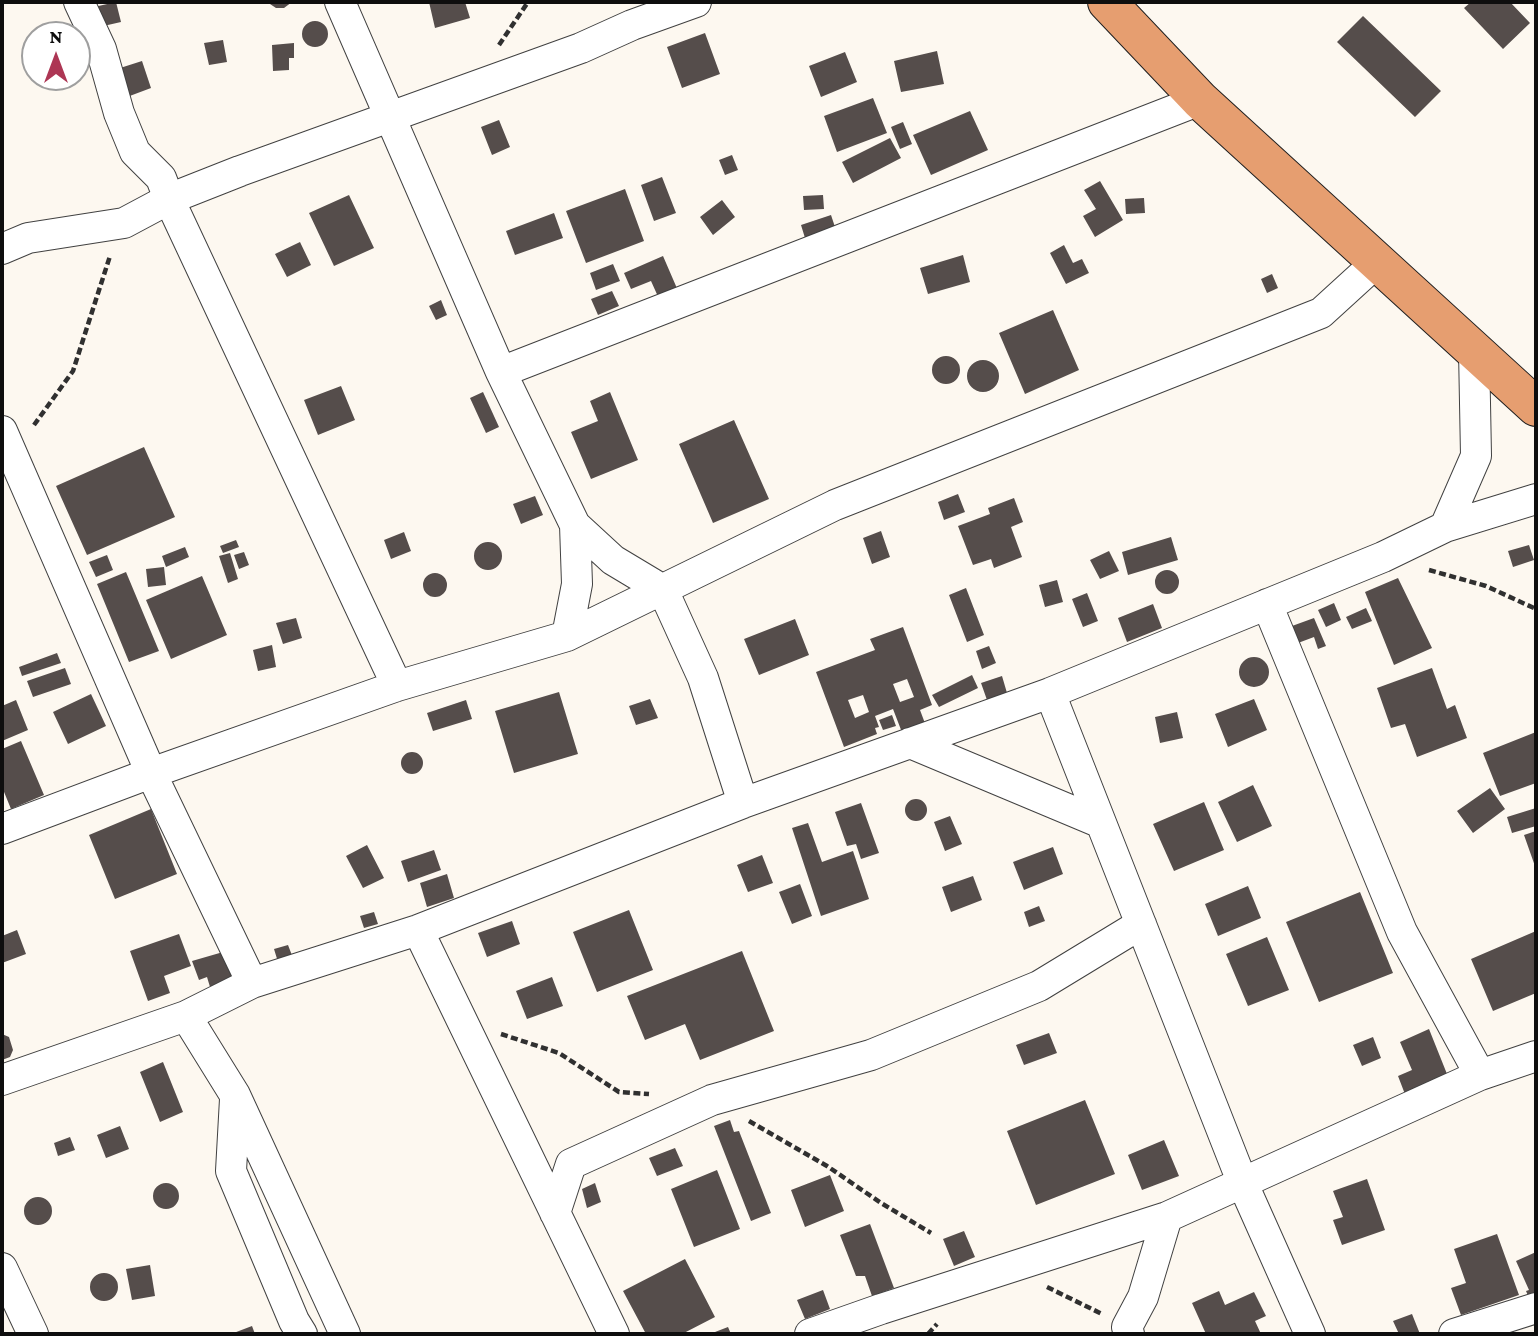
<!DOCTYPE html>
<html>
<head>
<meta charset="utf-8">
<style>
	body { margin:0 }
	#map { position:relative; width:1538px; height:1336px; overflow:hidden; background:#fdf8f0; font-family:"Crimson Pro",serif }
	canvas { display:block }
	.frame { position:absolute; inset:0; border:4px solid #0e0e0e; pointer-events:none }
	.north { position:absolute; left:21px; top:21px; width:70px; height:70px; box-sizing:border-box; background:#fff; border:2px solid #9f9f9f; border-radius:50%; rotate:0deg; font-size:19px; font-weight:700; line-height:28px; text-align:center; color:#0e0e0e }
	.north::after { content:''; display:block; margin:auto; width:24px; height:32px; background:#ad3654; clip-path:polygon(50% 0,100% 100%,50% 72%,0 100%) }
</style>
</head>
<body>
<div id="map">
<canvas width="1538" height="1336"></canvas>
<div class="frame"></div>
<div class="north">N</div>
</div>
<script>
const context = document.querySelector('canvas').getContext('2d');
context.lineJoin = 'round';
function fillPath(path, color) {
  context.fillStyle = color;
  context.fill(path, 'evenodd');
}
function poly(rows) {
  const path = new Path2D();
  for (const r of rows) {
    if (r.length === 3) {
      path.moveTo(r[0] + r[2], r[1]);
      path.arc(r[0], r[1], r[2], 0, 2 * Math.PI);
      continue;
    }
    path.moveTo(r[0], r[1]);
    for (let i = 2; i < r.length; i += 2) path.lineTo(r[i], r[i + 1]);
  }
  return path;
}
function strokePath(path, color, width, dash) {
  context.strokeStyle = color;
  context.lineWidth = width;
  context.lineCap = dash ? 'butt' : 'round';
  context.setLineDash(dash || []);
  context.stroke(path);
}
fillPath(poly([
	[116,2,121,22,99,27,94,7],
	[267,2,292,2,284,8,276,8],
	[429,2,465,2,470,18,435,28],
	[1471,2,1510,2,1530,23,1503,49,1464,8],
	[1363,16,1441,91,1415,117,1337,42],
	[315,34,13],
	[705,33,720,74,682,88,667,47],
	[223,40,227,62,209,65,204,43],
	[294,43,294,58,289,58,289,70,273,71,272,45],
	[937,51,944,84,901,92,894,61],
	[845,52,857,82,821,97,809,66],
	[142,61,151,88,127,97,117,69],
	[873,98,887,133,837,152,824,116],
	[970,111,988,150,931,175,913,135],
	[499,120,510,147,492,155,481,127],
	[903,122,912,144,900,149,891,127],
	[890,138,901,158,853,183,842,162],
	[732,155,738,170,725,175,719,160],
	[662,177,676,213,654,221,641,185],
	[1100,181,1123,220,1095,237,1083,216,1096,209,1084,190],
	[625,189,644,241,586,263,566,211],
	[349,195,374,248,334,266,309,213],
	[823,195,824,209,804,210,803,196],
	[1144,198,1145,213,1126,214,1125,199],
	[722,200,735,217,713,235,700,217],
	[554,213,563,238,515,255,506,231],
	[831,215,835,227,805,238,801,225],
	[300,242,311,265,287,277,275,254],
	[1064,245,1073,263,1082,259,1089,273,1066,284,1050,253],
	[963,255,970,282,928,294,920,268],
	[663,256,679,293,660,301,651,281,631,289,624,273],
	[613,264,620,281,596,290,590,273],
	[1272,274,1278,288,1267,293,1261,279],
	[612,291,619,306,598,315,591,299],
	[441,300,447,315,436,320,429,306],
	[1053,310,1079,370,1025,394,999,333],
	[946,370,14],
	[983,376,16],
	[341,386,355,420,318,435,304,400],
	[483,392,499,427,486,433,470,398],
	[610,392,638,460,591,479,571,432,598,421,590,401],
	[734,420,769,499,713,523,679,444],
	[144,447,175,517,87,555,56,486],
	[958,494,965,512,944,520,938,502],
	[535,496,543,515,521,524,513,504],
	[1014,498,1023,522,1011,527,1022,557,994,568,991,559,973,565,958,526,990,514,988,508],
	[881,531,890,557,872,564,863,538],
	[404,532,411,551,391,559,384,540],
	[1171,537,1178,560,1128,575,1122,552],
	[236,540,239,547,223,553,220,546],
	[488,556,14],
	[1529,545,1534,560,1513,567,1508,551],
	[185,547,189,557,166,567,162,556],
	[1109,551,1119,571,1100,579,1090,560],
	[244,552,249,565,239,569,234,555],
	[230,553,238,579,228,583,219,556],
	[107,555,113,570,96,577,89,562],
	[164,567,166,585,148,587,146,569],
	[1167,582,12],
	[126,572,159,651,129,662,97,584],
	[435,585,12],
	[202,576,227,635,171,659,146,600],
	[1398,578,1432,648,1394,665,1365,592],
	[1057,580,1063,602,1045,607,1039,585],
	[966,588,984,635,967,642,949,595],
	[1087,593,1098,621,1083,627,1072,599],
	[1334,603,1341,620,1326,627,1318,610],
	[1153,604,1162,628,1127,642,1118,618],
	[1366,608,1372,621,1352,629,1346,617],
	[296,618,302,638,283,644,276,623],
	[1314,618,1326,646,1318,649,1314,637,1298,643,1292,626],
	[795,619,809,655,759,675,744,639],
	[903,627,932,705,920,710,926,726,903,735,893,709,875,716,879,727,875,728,877,734,844,747,816,672,875,650,870,639],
	[907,679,914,697,900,702,893,684],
	[863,695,869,712,855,718,848,700],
	[272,645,276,667,258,671,253,650],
	[989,646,996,663,982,669,976,651],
	[57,653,61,663,22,676,19,667],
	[1254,672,15],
	[65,668,71,684,33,697,27,681],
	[1432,668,1447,709,1455,705,1467,738,1417,757,1405,724,1391,728,1377,688],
	[972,675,978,688,939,707,932,695],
	[1002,676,1007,693,987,700,981,683],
	[559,692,578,754,514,773,495,711],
	[91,694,106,726,68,744,53,712],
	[650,699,658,718,636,725,629,706],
	[1254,699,1267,730,1228,747,1215,714],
	[16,700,28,730,2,741,2,706],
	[466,700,472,719,433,731,427,713],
	[1177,712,1183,738,1160,743,1155,717],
	[892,715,896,726,883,730,879,720],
	[1536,732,1536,783,1500,796,1483,753],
	[21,741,44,795,11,809,2,787,2,749],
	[412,763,11],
	[1253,785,1272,826,1237,842,1218,802],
	[1490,788,1505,809,1473,833,1457,811],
	[916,810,11],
	[1204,802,1224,850,1174,871,1153,824],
	[861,803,879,853,861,859,856,844,847,846,835,812],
	[1536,808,1536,826,1512,833,1507,817],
	[151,809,177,874,115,899,89,835],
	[950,816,962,844,945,851,934,822],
	[808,823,822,862,853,851,869,899,821,916,792,828],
	[1536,831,1536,869,1524,835],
	[367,845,384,878,363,888,346,856],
	[1053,847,1063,874,1024,890,1013,862],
	[434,850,441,870,408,882,401,861],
	[762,855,773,883,748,892,737,865],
	[447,874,454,898,427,907,420,883],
	[973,876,982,900,951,912,942,887],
	[800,884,812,916,792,924,779,892],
	[1248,886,1261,918,1218,936,1205,904],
	[1360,892,1393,973,1319,1002,1286,922],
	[1039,906,1045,921,1029,927,1024,912],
	[629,910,653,970,597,992,573,932],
	[374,912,378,924,364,928,360,916],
	[512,921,520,944,487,957,478,933],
	[17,930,26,954,2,963,2,936],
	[1536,931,1536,993,1493,1011,1471,959],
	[179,934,191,966,164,976,170,993,148,1001,130,951],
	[1267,937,1289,990,1248,1006,1226,954],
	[288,945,293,958,278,962,274,949],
	[230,950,238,978,210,987,207,977,199,980,192,961],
	[742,951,774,1031,700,1060,685,1024,645,1040,627,996],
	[552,977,563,1006,527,1019,516,991],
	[1429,1029,1451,1084,1408,1102,1398,1076,1412,1070,1400,1042],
	[1049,1033,1057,1053,1024,1065,1016,1045],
	[2,1034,9,1037,13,1050,10,1057,2,1060],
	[1373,1037,1381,1058,1362,1066,1353,1045],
	[163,1062,183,1112,160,1122,140,1072],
	[1085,1100,1115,1174,1036,1205,1007,1131],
	[730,1120,734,1132,739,1131,771,1213,751,1221,714,1126],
	[120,1126,129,1149,106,1158,97,1135],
	[70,1137,75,1150,58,1156,54,1143],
	[1164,1140,1179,1176,1142,1190,1128,1155],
	[675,1148,683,1166,657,1176,649,1158],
	[717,1170,740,1229,694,1247,671,1189],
	[830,1175,844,1211,805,1227,791,1190],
	[1367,1179,1385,1230,1342,1245,1333,1220,1343,1217,1333,1191],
	[166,1196,13],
	[595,1183,601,1202,587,1208,582,1189],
	[38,1211,14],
	[870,1224,894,1288,872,1296,865,1276,856,1276,840,1235],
	[964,1231,975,1257,954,1266,943,1239],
	[1497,1234,1519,1295,1461,1315,1451,1288,1466,1283,1454,1249],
	[1536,1252,1536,1302,1532,1305,1526,1291,1529,1290,1516,1261],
	[685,1259,715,1317,682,1334,646,1334,623,1291],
	[150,1265,155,1296,132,1300,126,1269],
	[104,1287,14],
	[823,1290,830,1309,805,1319,797,1300],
	[1219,1291,1225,1305,1254,1292,1266,1316,1255,1321,1261,1334,1206,1334,1192,1303],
	[1412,1314,1420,1334,1399,1334,1393,1321],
	[252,1326,255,1334,231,1334],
	[728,1327,731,1334,716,1334,715,1332]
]), '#554d4b');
const minor = poly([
	[79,2,101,49,119,113,135,152,161,178,169,199,397,686],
	[340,2,501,372,575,525,577,584,567,636],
	[2,249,28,238,124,223,169,199,240,171,581,48,632,25,696,2],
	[501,372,1200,100],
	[2,431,151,773,252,983],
	[575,525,613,560,663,590,703,678,743,803],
	[1445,527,1476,456,1474,350],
	[1267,604,1402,932,1480,1075],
	[1050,693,1243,1184,1310,1334],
	[910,743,1101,823],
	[2,829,151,773,397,686,567,636,835,505,1321,313,1378,261],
	[418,930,614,1334],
	[186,1016,235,1095,345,1334],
	[2,1080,186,1016,252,983,418,930,743,803,1050,693,1383,557,1445,527,1536,499],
	[235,1099,231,1171,294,1321,302,1334],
	[555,1213,571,1164,712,1100,871,1055,1039,986,1141,924],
	[2,1268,33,1334],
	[810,1334,881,1309,1167,1217,1480,1075,1536,1056],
	[1129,1334,1127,1327,1143,1297,1167,1217],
	[1454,1334,1536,1308]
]);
const trunk = poly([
	[1107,2,1200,100,1536,407]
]);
strokePath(minor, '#414141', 32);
strokePath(trunk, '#1f1f1f', 40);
strokePath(poly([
	[499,45,528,2],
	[34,425,73,371,110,256],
	[1429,570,1486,586,1536,609],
	[501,1034,559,1053,619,1092,649,1094],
	[749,1121,827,1166,881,1203,931,1233],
	[1047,1287,1102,1314],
	[928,1334,937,1324]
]), '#303030', 4.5, [7, 3.5]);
strokePath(minor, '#fff', 30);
strokePath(trunk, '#e69e70', 38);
</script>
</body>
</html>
